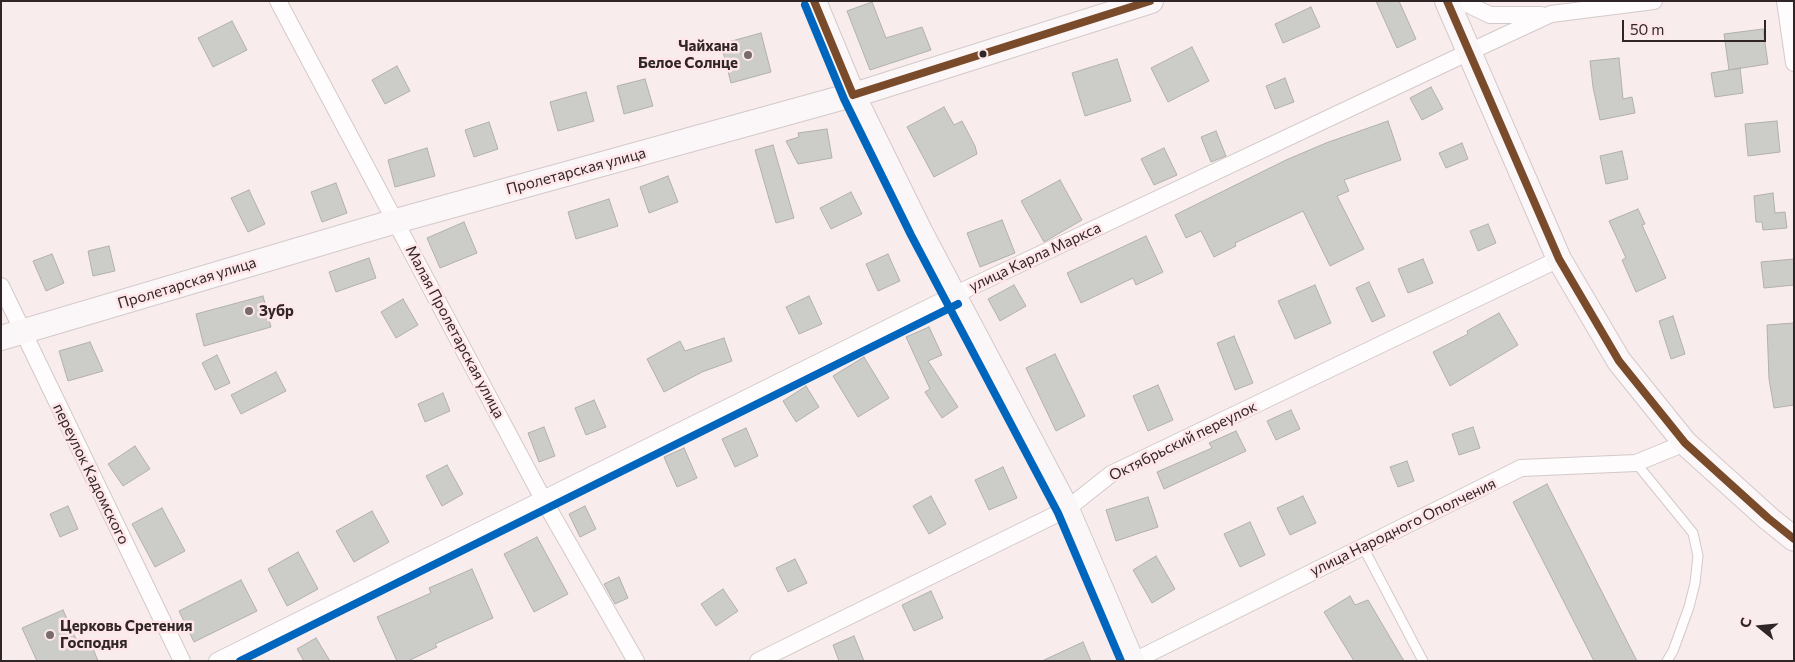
<!DOCTYPE html>
<html>
<head>
<meta charset="utf-8">
<style>
	body { margin:0 }
	#map { position:relative; width:1795px; height:662px; overflow:hidden; background:#f8eced; font-family:Commissioner,sans-serif }
	canvas { display:block }
	.frame { position:absolute; inset:0; border:2px solid #312627; pointer-events:none }
	.north { position:absolute; left:1735px; top:602px; width:50px; height:50px; -webkit-text-stroke:4px #fee6e9; paint-order:stroke; rotate:287deg; font-size:14px; font-weight:700; line-height:20px; text-align:center; color:#312627 }
	.north::after { content:''; display:block; margin:auto; width:18px; height:22px; background:#312627; clip-path:polygon(50% 0,100% 100%,50% 72%,0 100%) }
	.scale { position:absolute; left:1622px; top:20px; width:144px; height:22px; box-sizing:border-box; border:2px solid #312627; border-top:0; padding-left:6px; font-size:15px; line-height:18px; white-space:nowrap; color:#312627; -webkit-text-stroke:4px #fee6e9; paint-order:stroke }
</style>
</head>
<body>
<div id="map">
<canvas width="1795" height="662"></canvas>
<div class="frame"></div>
<div class="north">С</div>
<div class="scale">50 m</div>
</div>
<script>
const context = document.querySelector('canvas').getContext('2d');
context.lineJoin = 'round';
function fillPath(path, color) {
  context.fillStyle = color;
  context.fill(path, 'evenodd');
}
function poly(rows) {
  const path = new Path2D();
  for (const r of rows) {
    path.moveTo(r[0], r[1]);
    for (let i = 2; i < r.length; i += 2) path.lineTo(r[i], r[i + 1]);
  }
  return path;
}
function strokePath(path, color, width, dash) {
  context.strokeStyle = color;
  context.lineWidth = width;
  context.lineCap = dash ? 'butt' : 'round';
  context.setLineDash(dash || []);
  context.stroke(path);
}
function drawText(font, color, halo, rows, align = 'center') {
  context.font = font + ' Commissioner,sans-serif';
  context.lineWidth = 5;
  context.setLineDash([]);
  context.textBaseline = 'middle';
  context.strokeStyle = halo;
  context.fillStyle = color;
  for (const [text, x, y, turn = 0] of rows) {
    context.save();
    context.translate(x, y);
    context.rotate((+turn || 0) * Math.PI / 180);
    context.textAlign = isNaN(turn) ? turn : align;
    if (halo) context.strokeText(text, 0, 0);
    context.fillText(text, 0, 0);
    context.restore();
  }
}
const building = poly([
	[1376,1,1399,1,1416,39,1397,48,1376,1],
	[872,2,886,38,922,27,931,50,870,70,847,11,872,2],
	[1311,7,1320,27,1283,43,1275,24,1311,7],
	[232,21,247,50,213,67,198,38,232,21],
	[1763,29,1768,64,1729,70,1724,34,1763,29],
	[761,33,771,72,731,83,721,44,761,33],
	[1192,47,1209,81,1168,102,1151,68,1192,47],
	[1619,58,1623,99,1632,97,1635,113,1600,120,1593,87,1590,61,1619,58],
	[1117,59,1131,101,1085,116,1072,73,1117,59],
	[397,66,410,91,385,104,372,80,397,66],
	[1740,68,1743,93,1715,97,1711,73,1740,68],
	[1285,78,1294,102,1275,109,1266,86,1285,78],
	[645,79,653,106,624,114,617,86,645,79],
	[1431,87,1443,109,1422,120,1410,98,1431,87],
	[586,92,594,121,558,131,550,102,586,92],
	[944,107,954,125,962,121,975,146,977,154,934,177,907,127,944,107],
	[1388,121,1401,160,1344,180,1349,191,1337,196,1364,249,1330,266,1303,211,1235,243,1236,246,1214,257,1201,231,1186,238,1175,215,1286,160,1326,143,1388,121],
	[1777,121,1780,152,1748,156,1745,124,1777,121],
	[489,122,498,149,474,157,465,130,489,122],
	[827,129,832,158,798,164,786,141,799,137,798,133,827,129],
	[1216,131,1226,156,1211,162,1201,137,1216,131],
	[1462,143,1468,159,1446,168,1439,153,1462,143],
	[773,145,794,218,776,223,755,150,773,145],
	[427,148,435,176,395,187,388,160,427,148],
	[1164,148,1177,175,1154,185,1141,159,1164,148],
	[1622,151,1628,179,1606,184,1600,156,1622,151],
	[668,176,678,202,649,213,640,187,668,176],
	[1060,180,1082,220,1044,242,1021,201,1060,180],
	[336,183,347,213,322,222,311,192,336,183],
	[249,190,265,224,248,232,231,198,249,190],
	[851,192,862,214,831,229,820,208,851,192],
	[1773,193,1775,213,1785,212,1787,228,1763,230,1762,222,1756,222,1754,196,1773,193],
	[609,199,618,226,576,239,568,212,609,199],
	[1638,209,1645,224,1642,225,1666,278,1636,292,1622,260,1626,258,1609,221,1638,209],
	[1002,220,1015,253,980,267,967,233,1002,220],
	[464,222,477,253,440,268,427,238,464,222],
	[1488,224,1496,243,1478,251,1470,231,1488,224],
	[1146,236,1163,272,1136,285,1133,278,1081,303,1067,273,1146,236],
	[109,246,115,271,93,276,88,251,109,246],
	[52,254,64,283,46,291,33,261,52,254],
	[888,254,900,281,878,291,866,264,888,254],
	[369,258,376,278,336,292,329,272,369,258],
	[1423,259,1433,283,1408,293,1398,269,1423,259],
	[1794,259,1794,285,1764,288,1761,262,1794,259],
	[1369,282,1385,316,1372,322,1356,288,1369,282],
	[1014,285,1026,306,1000,321,988,299,1014,285],
	[1315,285,1331,323,1295,339,1278,301,1315,285],
	[263,296,271,327,204,346,196,314,263,296],
	[809,296,822,324,799,334,786,307,809,296],
	[403,299,418,325,396,338,381,312,403,299],
	[1499,313,1518,345,1450,386,1433,352,1468,334,1467,331,1499,313],
	[1673,316,1685,354,1671,359,1659,321,1673,316],
	[1794,323,1794,405,1774,408,1769,379,1767,325,1794,323],
	[929,327,942,355,928,361,958,407,942,418,925,392,930,389,906,337,929,327],
	[1234,336,1253,383,1235,390,1217,343,1234,336],
	[724,338,732,361,702,372,664,392,647,359,680,341,685,351,724,338],
	[90,342,103,371,68,381,59,351,90,342],
	[1055,354,1085,416,1056,431,1026,368,1055,354],
	[217,355,230,383,215,390,202,363,217,355],
	[864,357,889,398,858,417,833,376,864,357],
	[276,372,286,391,241,414,231,395,276,372],
	[1158,385,1173,420,1148,431,1133,396,1158,385],
	[806,386,819,407,796,422,783,401,806,386],
	[443,393,450,411,425,422,418,404,443,393],
	[594,400,606,427,586,435,575,408,594,400],
	[1291,410,1300,429,1276,440,1267,421,1291,410],
	[544,427,555,456,539,462,528,433,544,427],
	[1473,427,1480,448,1459,455,1452,434,1473,427],
	[746,428,758,456,735,467,722,439,746,428],
	[1236,431,1246,451,1164,489,1157,472,1212,448,1209,443,1236,431],
	[135,446,150,469,123,486,108,464,135,446],
	[684,448,697,478,677,487,664,457,684,448],
	[1407,461,1414,481,1398,487,1390,467,1407,461],
	[447,465,463,494,442,506,426,476,447,465],
	[1003,467,1017,498,989,510,975,480,1003,467],
	[1547,484,1637,661,1594,661,1513,502,1547,484],
	[931,496,946,524,929,534,913,506,931,496],
	[1303,496,1316,523,1290,535,1277,508,1303,496],
	[1148,497,1158,527,1116,541,1106,510,1148,497],
	[68,506,78,529,60,537,50,514,68,506],
	[585,506,596,529,580,537,569,514,585,506],
	[162,508,185,551,155,567,132,524,162,508],
	[372,511,389,542,354,562,336,531,372,511],
	[1250,522,1265,555,1240,567,1224,534,1250,522],
	[537,537,568,594,534,612,504,554,537,537],
	[298,552,318,589,287,606,268,569,298,552],
	[1156,556,1175,589,1152,603,1133,570,1156,556],
	[795,559,807,583,788,592,776,568,795,559],
	[472,569,493,618,435,644,437,647,408,661,397,661,377,617,431,593,429,588,472,569],
	[619,577,628,598,615,604,604,584,619,577],
	[241,580,257,611,194,642,179,611,241,580],
	[723,589,738,611,716,626,701,604,723,589],
	[931,591,943,618,914,631,902,605,931,591],
	[1350,596,1355,605,1368,600,1404,661,1354,661,1324,612,1350,596],
	[63,610,79,646,90,641,98,661,37,661,22,628,63,610],
	[854,636,864,661,839,661,833,645,854,636],
	[316,638,330,661,304,661,297,649,316,638],
	[1083,642,1091,661,1042,661,1083,642]
]);
fillPath(building, '#cccdc9');
strokePath(building, '#b1b0ad', 1);
const lane = poly([
	[1636,463,1693,533,1698,556,1695,583,1689,607,1673,651,1667,661],
	[1363,547,1423,661]
]);
const street = poly([
	[278,1,543,499,636,661],
	[1461,1,1490,15,1541,15],
	[1785,1,1794,63],
	[1,286,182,661],
	[217,661,954,295,1469,52,1551,14,1654,1],
	[758,661,1067,509,1111,474,1559,259],
	[1134,661,1521,468,1636,463,1685,443]
]);
const secondary = poly([
	[814,1,853,95,920,231,1067,509,1132,661],
	[1447,1,1559,259,1619,361,1685,443,1768,518,1794,539],
	[1,338,396,221,870,90,1151,1]
]);
strokePath(lane, '#d4c9ca', 11);
strokePath(street, '#d4c9ca', 18);
strokePath(secondary, '#d4c9ca', 26);
strokePath(lane, '#fefcfc', 9);
strokePath(street, '#fefcfc', 16);
strokePath(secondary, '#fbf7f8', 24);
strokePath(poly([
	[814,1,853,95],
	[1447,1,1559,259,1619,361,1685,443,1768,518,1794,539],
	[853,95,1150,1]
]), '#7a4b2a', 8);
strokePath(poly([
	[805,5,844,99,911,235,1058,513,1121,661],
	[240,661,958,304]
]), '#0065bd', 8);
for (const [x, y, r, color] of [
	[983,54,4.5,"#312627"],
	[748,55,5,"#776b6c"],
	[249,311,5,"#776b6c"],
	[50,635,5,"#776b6c"]
]) {
  const dot = new Path2D();
  dot.arc(x, y, r, 0, 2 * Math.PI);
  context.fillStyle = color;
  context.fill(dot);
  strokePath(dot, '#fee6e9', 2);
}
drawText('bold 15px', '#312627', '#fee6e9', [
	["Чайхана",738,46,"right"],
	["Белое Солнце",738,63,"right"],
	["Зубр",259,311],
	["Церковь Сретения",60,626],
	["Господня",60,643]
], 'left');
drawText('15px', '#312627', '#fee6e9', [
	["Пролетарская улица",576,171,-15],
	["улица Карла Маркса",1035,257,-25],
	["Пролетарская улица",187,283,-17],
	["Малая Пролетарская улица",455,332,62],
	["Октябрьский переулок",1183,441,-26],
	["переулок Кадомского",91,474,64],
	["улица Народного Ополчения",1403,527,-26]
]);
</script>
</body>
</html>
